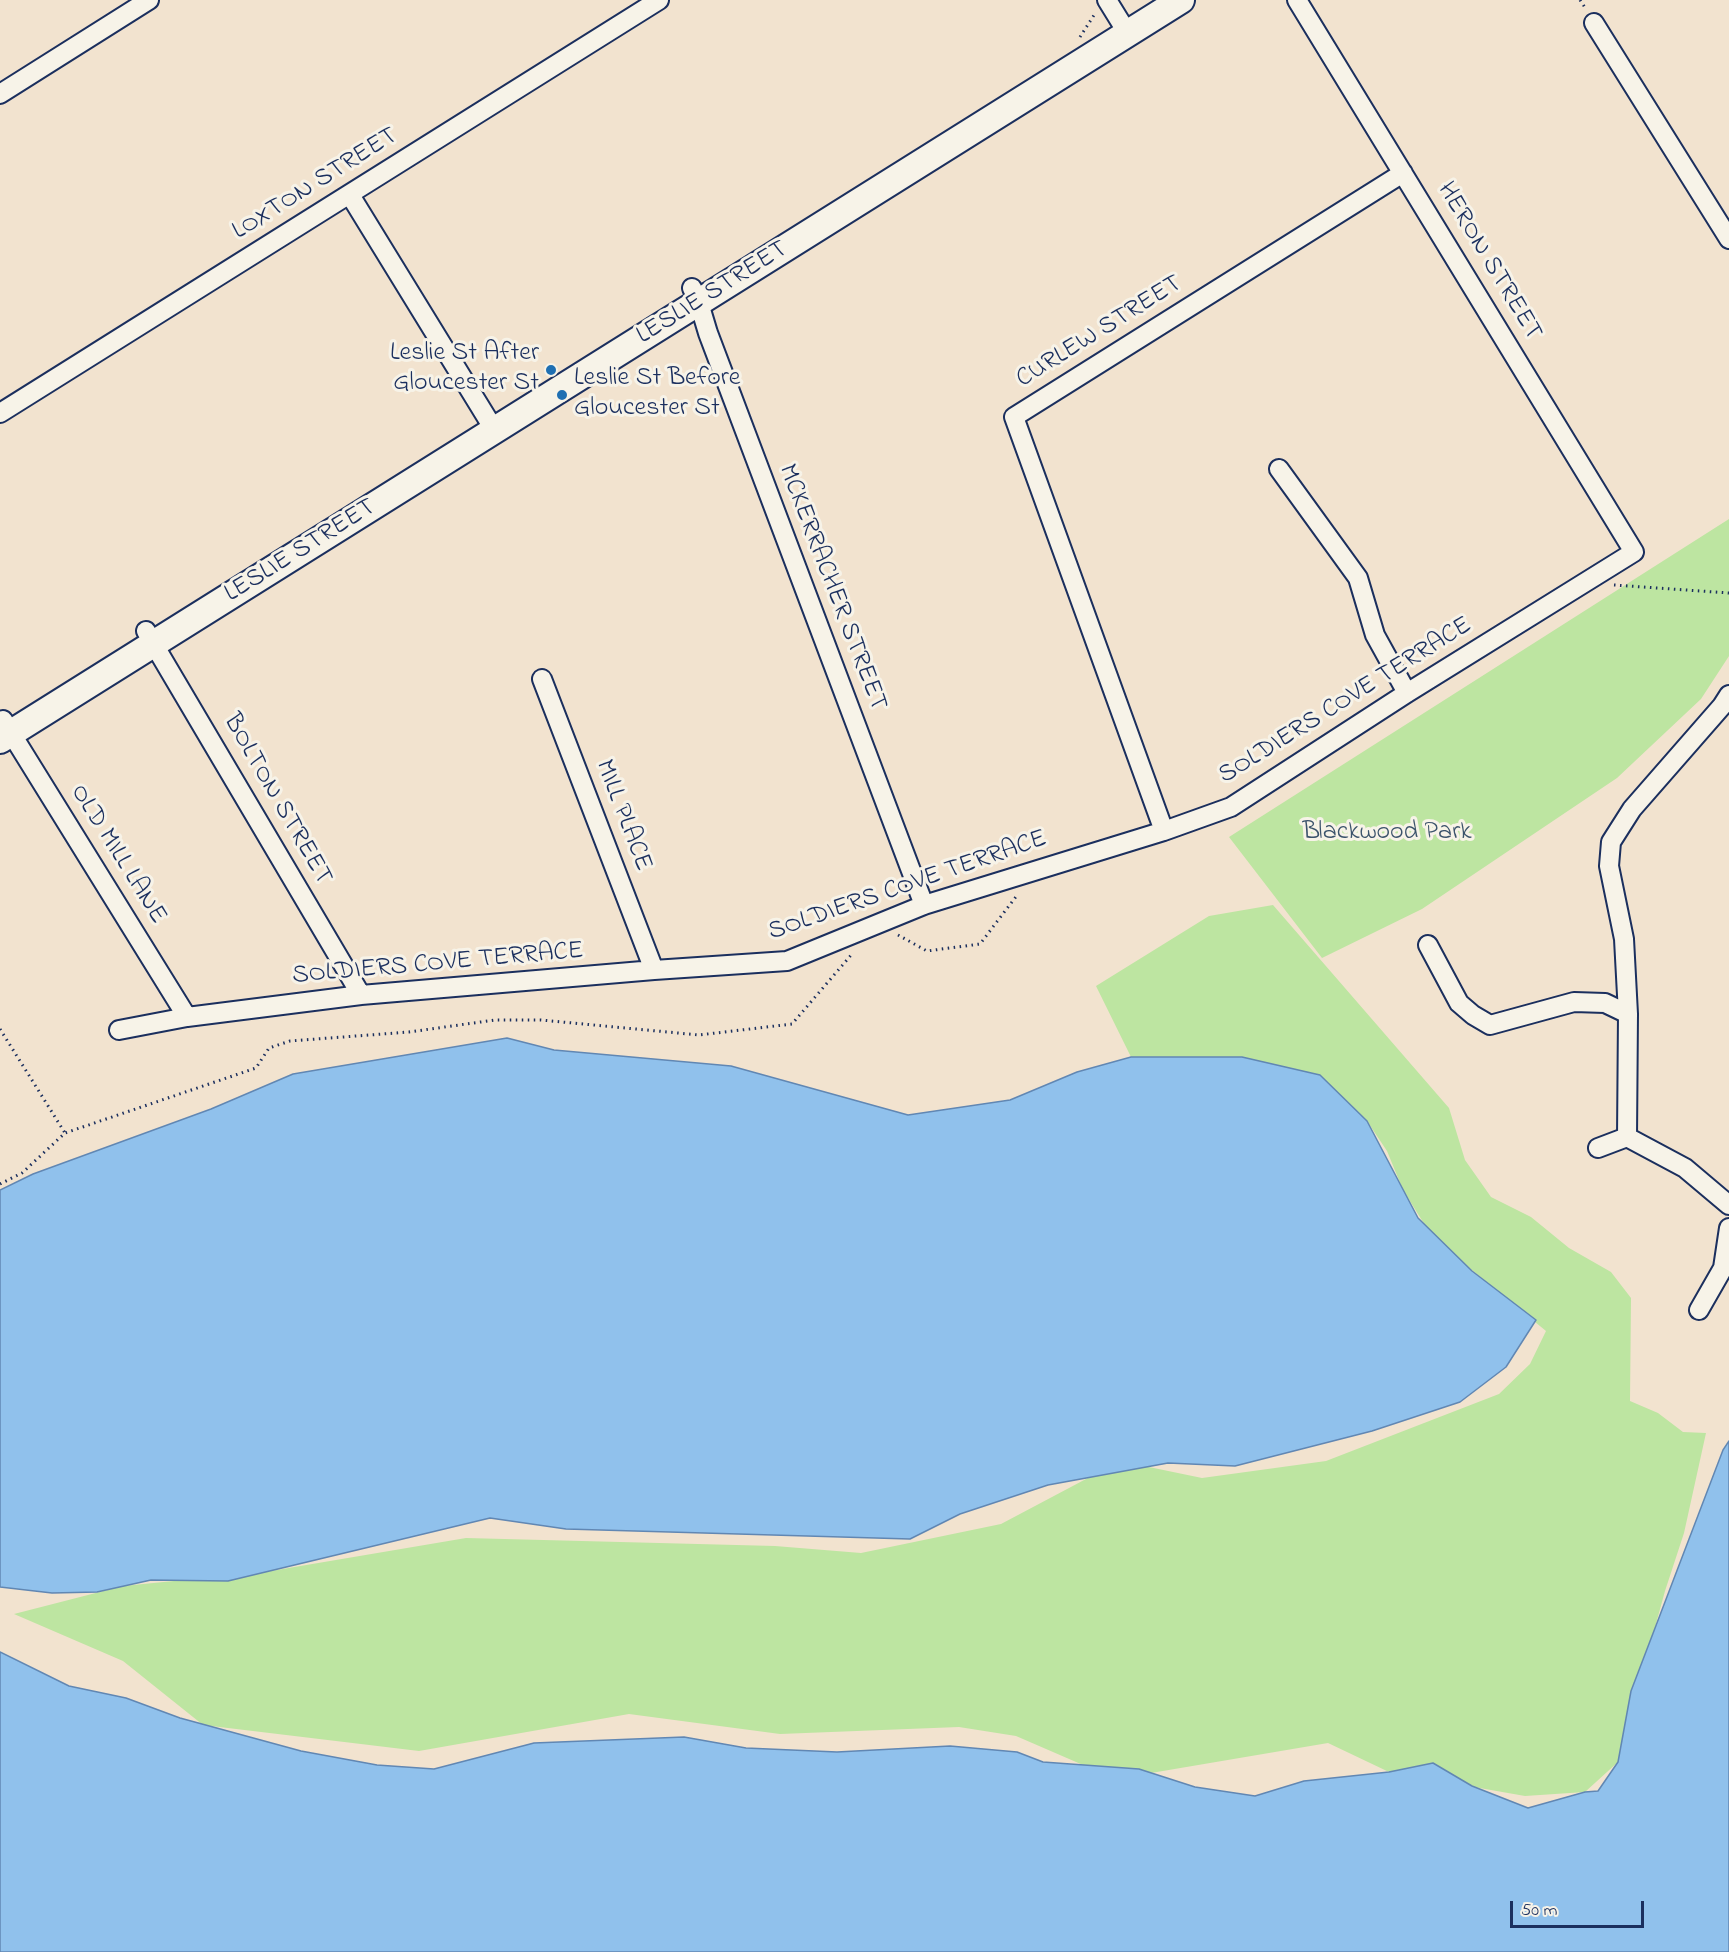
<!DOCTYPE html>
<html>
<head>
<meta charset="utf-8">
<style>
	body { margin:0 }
	#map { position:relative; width:1729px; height:1952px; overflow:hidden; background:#f2e3cf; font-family:"Indie Flower",sans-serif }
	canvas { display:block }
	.scale { position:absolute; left:1510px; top:1901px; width:134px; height:27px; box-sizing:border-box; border:3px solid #1b2f5e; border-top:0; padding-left:8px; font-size:18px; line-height:21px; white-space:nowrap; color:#1b2f5e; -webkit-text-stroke:4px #f7f3e8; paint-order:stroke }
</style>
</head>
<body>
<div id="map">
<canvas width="1729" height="1952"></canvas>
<div class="scale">50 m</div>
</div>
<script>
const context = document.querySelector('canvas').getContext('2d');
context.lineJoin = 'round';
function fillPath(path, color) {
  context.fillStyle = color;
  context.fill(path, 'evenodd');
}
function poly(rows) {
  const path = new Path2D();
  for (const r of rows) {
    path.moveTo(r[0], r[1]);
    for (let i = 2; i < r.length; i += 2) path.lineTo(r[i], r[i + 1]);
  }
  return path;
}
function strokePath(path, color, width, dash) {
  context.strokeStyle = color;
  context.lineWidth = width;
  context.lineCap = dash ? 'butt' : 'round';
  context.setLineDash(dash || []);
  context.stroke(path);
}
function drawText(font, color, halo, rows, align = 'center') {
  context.font = font + ' "Indie Flower",sans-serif';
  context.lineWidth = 6;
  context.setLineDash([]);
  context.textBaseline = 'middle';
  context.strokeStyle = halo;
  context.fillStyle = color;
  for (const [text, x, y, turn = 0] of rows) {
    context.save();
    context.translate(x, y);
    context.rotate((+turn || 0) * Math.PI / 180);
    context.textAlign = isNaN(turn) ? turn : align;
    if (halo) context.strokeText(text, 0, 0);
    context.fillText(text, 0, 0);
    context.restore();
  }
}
fillPath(poly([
	[1729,519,1729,656,1701,699,1617,778,1422,909,1322,958,1229,837],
	[1273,905,1449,1108,1465,1160,1491,1197,1531,1217,1569,1248,1611,1272,1631,1298,1630,1401,1658,1413,1683,1432,1706,1433,1684,1533,1665,1591,1618,1762,1585,1792,1525,1796,1389,1772,1328,1743,1151,1773,1083,1765,1016,1736,959,1727,780,1734,629,1714,419,1751,203,1725,123,1661,14,1614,123,1586,265,1572,466,1538,775,1546,861,1553,1001,1524,1120,1461,1202,1478,1326,1461,1499,1394,1530,1364,1546,1331,1433,1238,1403,1190,1387,1151,1367,1121,1335,1090,1221,1057,1131,1057,1096,986,1209,916]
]), '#bde5a1');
const water = poly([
	[507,1038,554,1050,731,1066,908,1115,1010,1100,1077,1072,1131,1057,1242,1057,1320,1075,1367,1121,1418,1218,1472,1271,1536,1320,1506,1367,1460,1402,1372,1431,1235,1466,1168,1463,1048,1485,960,1514,910,1539,566,1529,490,1518,228,1581,151,1580,97,1592,52,1593,0,1587,0,1190,33,1174,211,1109,293,1074,507,1038],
	[1729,1441,1729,1952,0,1952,0,1652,69,1686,126,1698,180,1718,301,1751,377,1765,434,1769,534,1743,684,1737,746,1748,837,1752,950,1746,1017,1752,1043,1762,1139,1769,1195,1787,1255,1796,1304,1781,1389,1772,1433,1763,1472,1786,1528,1808,1585,1792,1598,1791,1618,1762,1631,1691,1723,1450,1729,1441]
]);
fillPath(water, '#90c1ec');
strokePath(water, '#6187b3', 1.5);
const street = poly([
	[1107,0,1128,34],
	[1594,23,1729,239],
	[0,94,149,0],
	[350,195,495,431],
	[692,288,699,303,708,333,924,905],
	[0,413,659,0],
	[1279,469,1358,578,1375,635,1407,693],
	[146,631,361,995],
	[542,679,654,970],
	[1729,695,1722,706,1632,809,1611,842,1609,866,1624,939,1628,1014,1627,1137,1685,1168,1729,1205],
	[3,720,187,1017],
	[1164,831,1014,417,1403,173],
	[1428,945,1459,1003,1473,1015,1490,1025,1574,1002,1605,1003,1628,1014],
	[119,1030,187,1017,361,995,654,970,787,961,924,905,1164,831,1231,807,1407,693,1634,552,1297,0],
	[1598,1148,1627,1137],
	[1699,1310,1723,1268,1729,1228]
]);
const secondary = poly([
	[0,740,1181,0]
]);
strokePath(street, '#1b2f5e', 22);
strokePath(secondary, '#1b2f5e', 30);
strokePath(poly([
	[1580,0,1586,9],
	[1080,37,1096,12],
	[1614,585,1729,593],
	[898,935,927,951,980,944,1018,894],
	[0,1029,65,1133],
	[0,1184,22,1173,65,1133,256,1068,269,1048,290,1041,409,1032,495,1020,541,1020,699,1035,792,1024,852,954]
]), '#1b2f5e', 3, [1.5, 4.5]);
strokePath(street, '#f7f3e8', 18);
strokePath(secondary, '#f7f3e8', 26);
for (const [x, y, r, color] of [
	[551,370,6,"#1f6fb2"],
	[562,395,6,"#1f6fb2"]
]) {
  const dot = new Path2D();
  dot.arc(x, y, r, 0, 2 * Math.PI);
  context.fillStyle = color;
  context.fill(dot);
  strokePath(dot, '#f7f3e8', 2);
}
drawText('26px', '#1b2f5e', '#f7f3e8', [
	["LOXTON STREET",316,185,-32],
	["HERON STREET",1488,262,59],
	["LESLIE STREET",713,294,-32],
	["CURLEW STREET",1100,333,-32],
	["LESLIE STREET",301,552,-32],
	["MCKERRACHER STREET",831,588,69],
	["SOLDIERS COVE TERRACE",1346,702,-32],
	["BOLTON STREET",276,800,60],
	["MILL PLACE",622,816,69],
	["OLD MILL LANE",117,855,58],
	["SOLDIERS COVE TERRACE",908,887,-19],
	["SOLDIERS COVE TERRACE",438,965,-5]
]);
drawText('26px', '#1b2f5e', '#f7f3e8', [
	["Leslie St After",539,355],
	["Gloucester St",539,385],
	["Leslie St Before",574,380,"left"],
	["Gloucester St",574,410,"left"]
], 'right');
drawText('26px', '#3b536b', '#f7f3e8', [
	["Blackwood Park",1387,834]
]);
</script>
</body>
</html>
